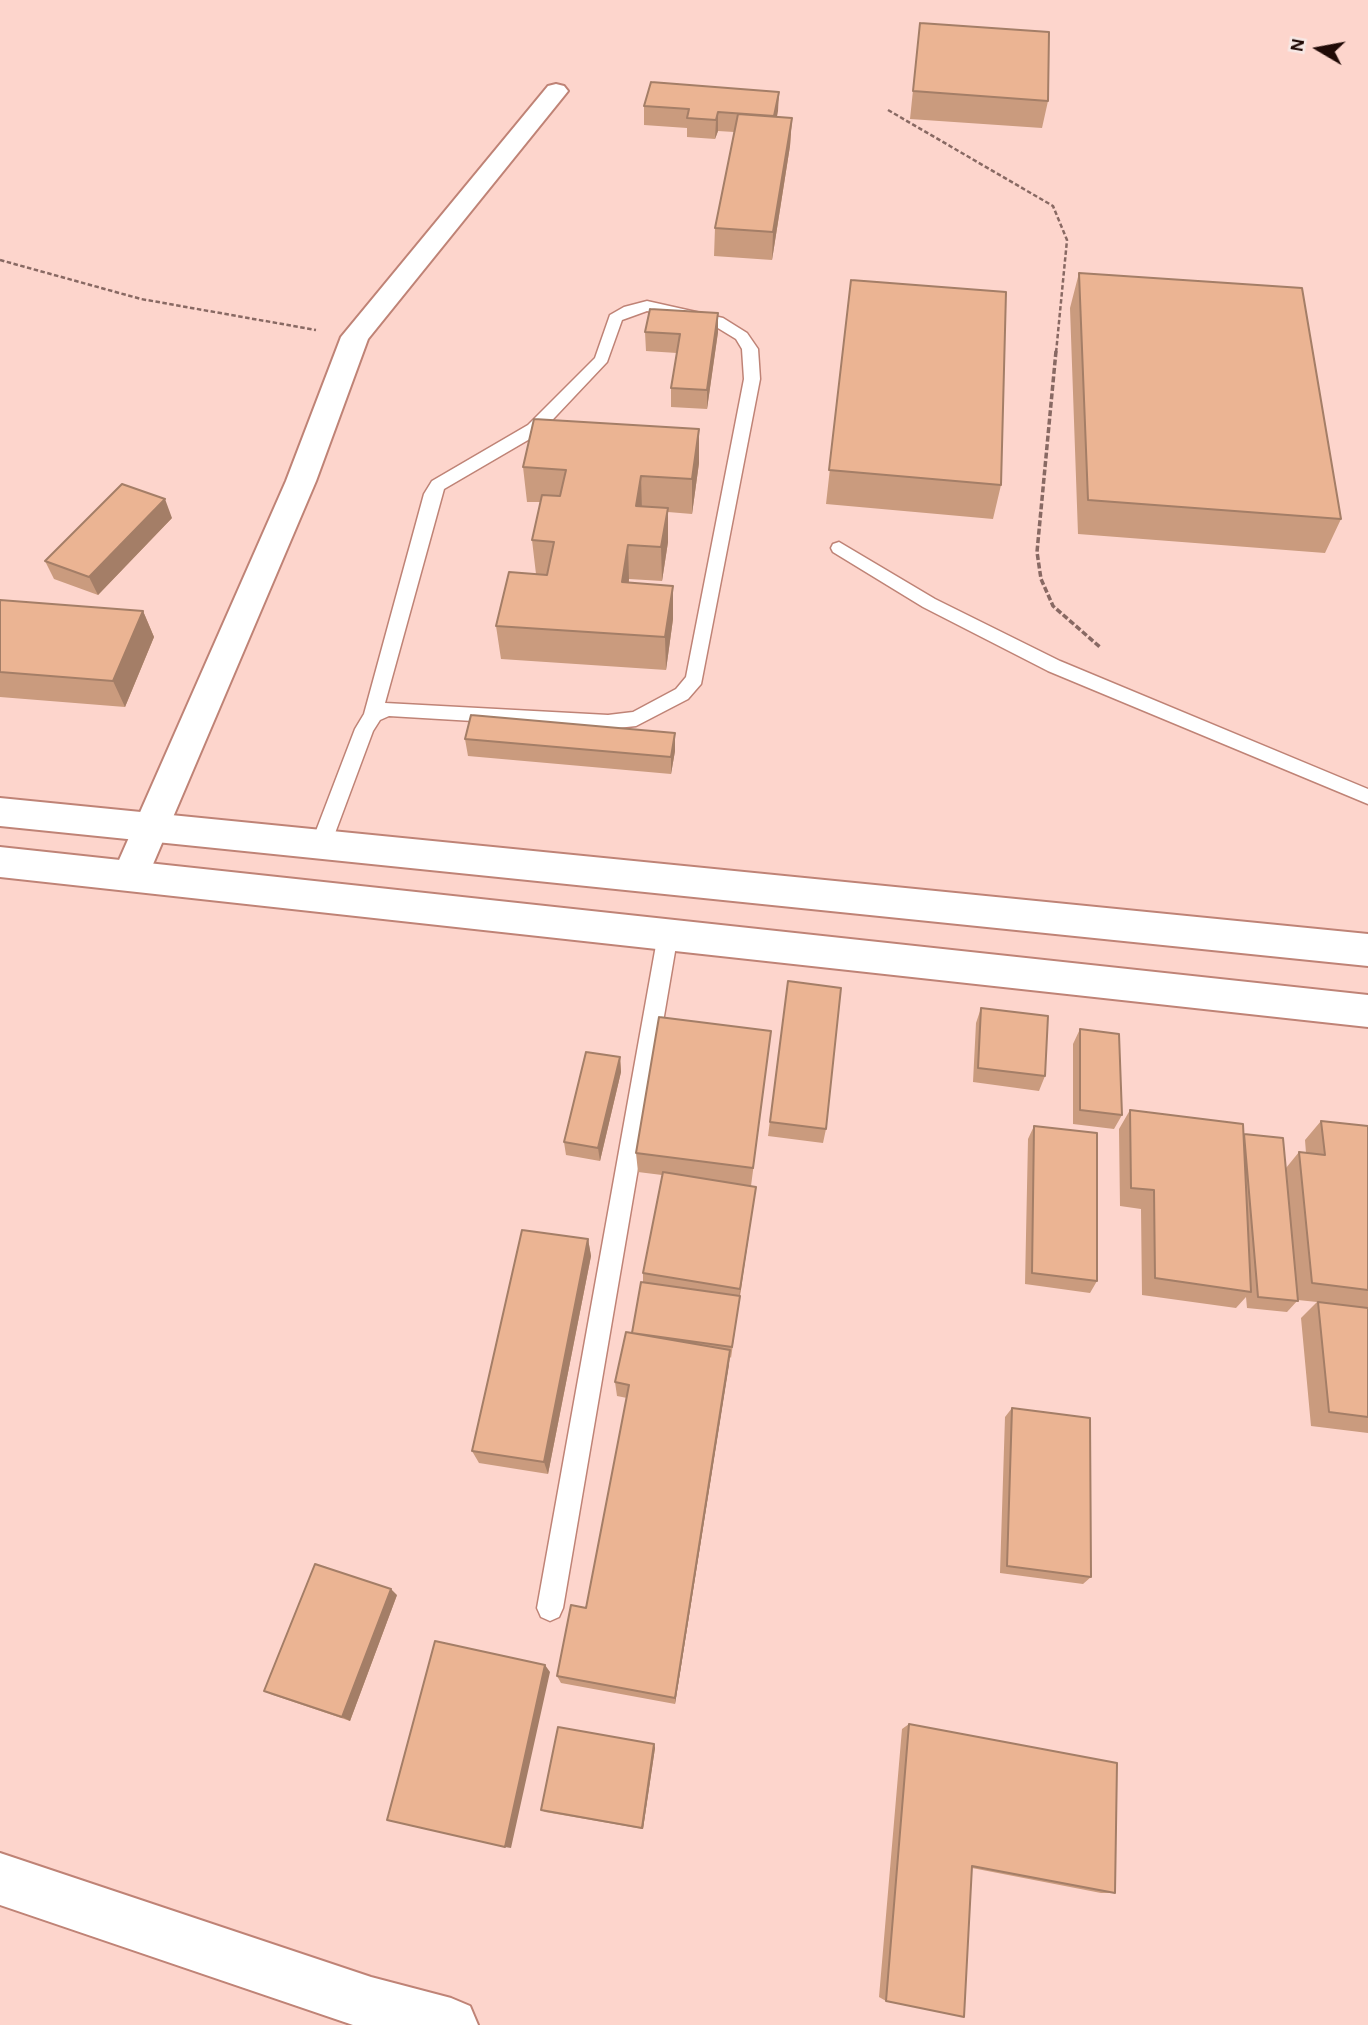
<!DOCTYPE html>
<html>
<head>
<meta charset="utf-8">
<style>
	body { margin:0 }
	#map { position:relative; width:1368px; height:2025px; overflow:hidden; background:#fdd5cc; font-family:"Alegreya Sans",sans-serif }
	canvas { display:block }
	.north { position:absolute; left:1284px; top:14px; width:70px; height:70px; -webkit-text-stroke:5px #f7e9e6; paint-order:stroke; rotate:280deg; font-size:19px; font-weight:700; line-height:28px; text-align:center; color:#200a06 }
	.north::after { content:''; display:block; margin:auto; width:24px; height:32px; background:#200a06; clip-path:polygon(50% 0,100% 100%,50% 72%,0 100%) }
</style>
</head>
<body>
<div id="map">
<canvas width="1368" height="2025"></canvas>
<div class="north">N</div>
</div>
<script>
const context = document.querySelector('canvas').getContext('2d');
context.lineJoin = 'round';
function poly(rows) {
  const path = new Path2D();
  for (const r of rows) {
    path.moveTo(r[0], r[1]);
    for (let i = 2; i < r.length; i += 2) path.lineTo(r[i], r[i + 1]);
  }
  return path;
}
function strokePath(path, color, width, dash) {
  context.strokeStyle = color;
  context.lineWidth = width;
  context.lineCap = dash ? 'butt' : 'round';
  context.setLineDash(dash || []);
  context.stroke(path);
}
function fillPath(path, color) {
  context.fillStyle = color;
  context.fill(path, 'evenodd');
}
const service = poly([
	[647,301,723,318,747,333,758,349,760,379,701,684,688,699,636,726,608,729,389,716,380,720,373,731,331,844,328,850,321,852,314,850,311,844,355,729,364,714,424,494,432,481,528,425,595,358,610,315,624,307,647,301],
	[647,311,713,325,736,339,742,349,744,379,686,677,676,689,633,712,608,715,385,703,444,489,540,433,607,362,622,320,647,311],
	[839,542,935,599,1060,661,1368,789,1368,804,1048,671,923,607,833,552,831,548,833,544,839,542],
	[668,926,675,928,678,934,563,1608,559,1617,550,1621,541,1617,537,1608,658,934,661,928,668,926]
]);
const minor = poly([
	[556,84,564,86,568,91,564,96,368,339,316,481,148,876,143,886,130,891,117,886,112,876,286,481,341,337,548,86,556,84],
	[0,1853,371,1977,451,1998,470,2006,478,2025,353,2025,0,1905,0,1853]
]);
const tertiary = poly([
	[0,798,1368,934,1368,966,0,826,0,798],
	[0,847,1368,995,1368,1027,0,877,0,847]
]);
strokePath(service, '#bf8376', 3);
strokePath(minor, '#bf8376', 4);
strokePath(tertiary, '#bf8376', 4);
strokePath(poly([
	[888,110,1053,206,1067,240,1056,353],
	[0,260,141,299,316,330]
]), '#886963', 2.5, [4.5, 2.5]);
strokePath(poly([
	[1056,351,1037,552,1041,579,1053,606,1101,648]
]), '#886963', 3.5, [6, 2.5]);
fillPath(service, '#fff');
fillPath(minor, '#fff');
fillPath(tertiary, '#fff');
fillPath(poly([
	[920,23,1048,101,1042,128,910,119],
	[779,92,777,117,792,118,790,146,772,260,714,256,715,228,734,132,718,131,715,139,687,137,687,128,644,125,644,106],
	[1079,273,1341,519,1325,553,1078,534,1070,308],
	[851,280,1001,485,993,519,826,504],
	[645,332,718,332,707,409,671,407,671,388,677,353,646,351],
	[699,429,699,463,692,514,668,512,668,542,662,581,629,579,629,583,673,619,666,670,501,659,496,626,536,574,532,540,541,502,527,502,523,467],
	[172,518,98,595,54,579,45,561],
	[0,600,143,611,154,637,125,707,0,697],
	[465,739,675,751,671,774,468,756],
	[788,981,826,1129,823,1143,768,1136],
	[981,1008,1045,1076,1039,1091,973,1082,976,1023],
	[1080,1029,1122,1115,1114,1129,1073,1124,1073,1044],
	[771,1031,751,1186,754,1200,731,1358,730,1357,675,1704,561,1683,557,1676,586,1608,627,1398,617,1396,615,1382,632,1333,643,1282,643,1273,662,1175,638,1172,636,1153],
	[620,1057,621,1072,600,1161,566,1155,564,1142],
	[1130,1110,1243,1136,1244,1134,1286,1168,1299,1152,1306,1153,1305,1140,1321,1121,1368,1126,1368,1433,1311,1426,1301,1318,1317,1302,1298,1300,1287,1312,1247,1308,1246,1297,1236,1308,1142,1295,1141,1209,1120,1206,1119,1129],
	[1034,1126,1097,1281,1090,1293,1025,1284,1028,1139],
	[588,1239,591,1256,548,1474,479,1463,472,1451],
	[1012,1408,1091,1577,1083,1584,1000,1573,1005,1417],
	[397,1595,350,1721,273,1695,264,1691],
	[909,1724,1115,1893,1101,1893,972,1868,886,2001,879,1997,902,1729],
	[654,1744,655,1748,643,1829,545,1812,541,1810]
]), '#ca9b7e');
fillPath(poly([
	[779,92,778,111,773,135,774,116],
	[718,112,718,131,715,139,716,120],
	[792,118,790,146,772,260,773,232],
	[718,313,718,332,707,409,707,390],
	[699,429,699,463,692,514,692,479],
	[641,476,642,511,636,506],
	[165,499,172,518,98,595,89,577],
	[668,508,668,542,662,581,661,547],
	[628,545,629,579,623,615,622,582],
	[673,586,673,619,666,670,665,637],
	[143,611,154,637,125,707,113,681],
	[675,733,675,751,671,774,671,757],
	[620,1057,621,1072,600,1161,598,1148],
	[756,1187,754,1200,739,1300,740,1289],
	[588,1239,591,1256,548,1474,544,1462],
	[730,1350,729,1365,675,1704,675,1698],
	[391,1589,397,1595,350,1721,342,1717],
	[545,1665,550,1672,511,1848,505,1847],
	[654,1744,655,1748,643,1829,642,1828]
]), '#a47e67');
const building = poly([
	[920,23,1049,32,1048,101,913,91,920,23],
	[651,82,779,92,774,116,718,112,716,120,687,118,689,109,644,106,651,82],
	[738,114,792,118,773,232,715,228,738,114],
	[1079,273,1302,288,1341,519,1088,500,1079,273],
	[851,280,1006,292,1001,485,829,470,851,280],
	[650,309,718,313,707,390,671,388,680,334,645,332,650,309],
	[534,419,699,429,692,479,641,476,636,506,668,508,661,547,628,545,622,582,673,586,665,637,496,626,509,572,547,575,554,542,532,540,542,495,560,496,566,470,523,467,534,419],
	[122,484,165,499,89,577,45,561,122,484],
	[0,600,143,611,113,681,0,672,0,600],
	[471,715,675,733,671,757,465,739,471,715],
	[788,981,841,988,826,1129,770,1122,788,981],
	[981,1008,1048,1016,1045,1076,978,1068,981,1008],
	[659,1017,771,1031,753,1168,636,1153,659,1017],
	[1080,1029,1119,1034,1122,1115,1080,1110,1080,1029],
	[586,1052,620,1057,598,1148,564,1142,586,1052],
	[1130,1110,1243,1124,1251,1292,1155,1278,1154,1190,1131,1188,1130,1110],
	[1321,1121,1368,1126,1368,1290,1312,1283,1299,1152,1325,1155,1321,1121],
	[1034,1126,1097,1133,1097,1281,1032,1273,1034,1126],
	[1244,1134,1283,1138,1298,1301,1258,1297,1244,1134],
	[663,1172,756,1187,740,1289,643,1273,663,1172],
	[522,1230,588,1239,544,1462,472,1451,522,1230],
	[641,1282,740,1296,732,1347,632,1333,641,1282],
	[1318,1302,1368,1308,1368,1417,1329,1412,1318,1302],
	[626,1332,730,1350,675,1698,557,1676,571,1605,586,1608,629,1385,615,1382,626,1332],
	[1012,1408,1090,1418,1091,1577,1007,1566,1012,1408],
	[315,1564,391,1589,342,1717,264,1691,315,1564],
	[435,1641,545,1665,505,1847,387,1820,435,1641],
	[909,1724,1117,1763,1115,1893,972,1866,964,2017,886,2001,909,1724],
	[558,1727,654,1744,642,1828,541,1810,558,1727]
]);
fillPath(building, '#ebb493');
strokePath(building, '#a47e67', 2);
</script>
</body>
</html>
